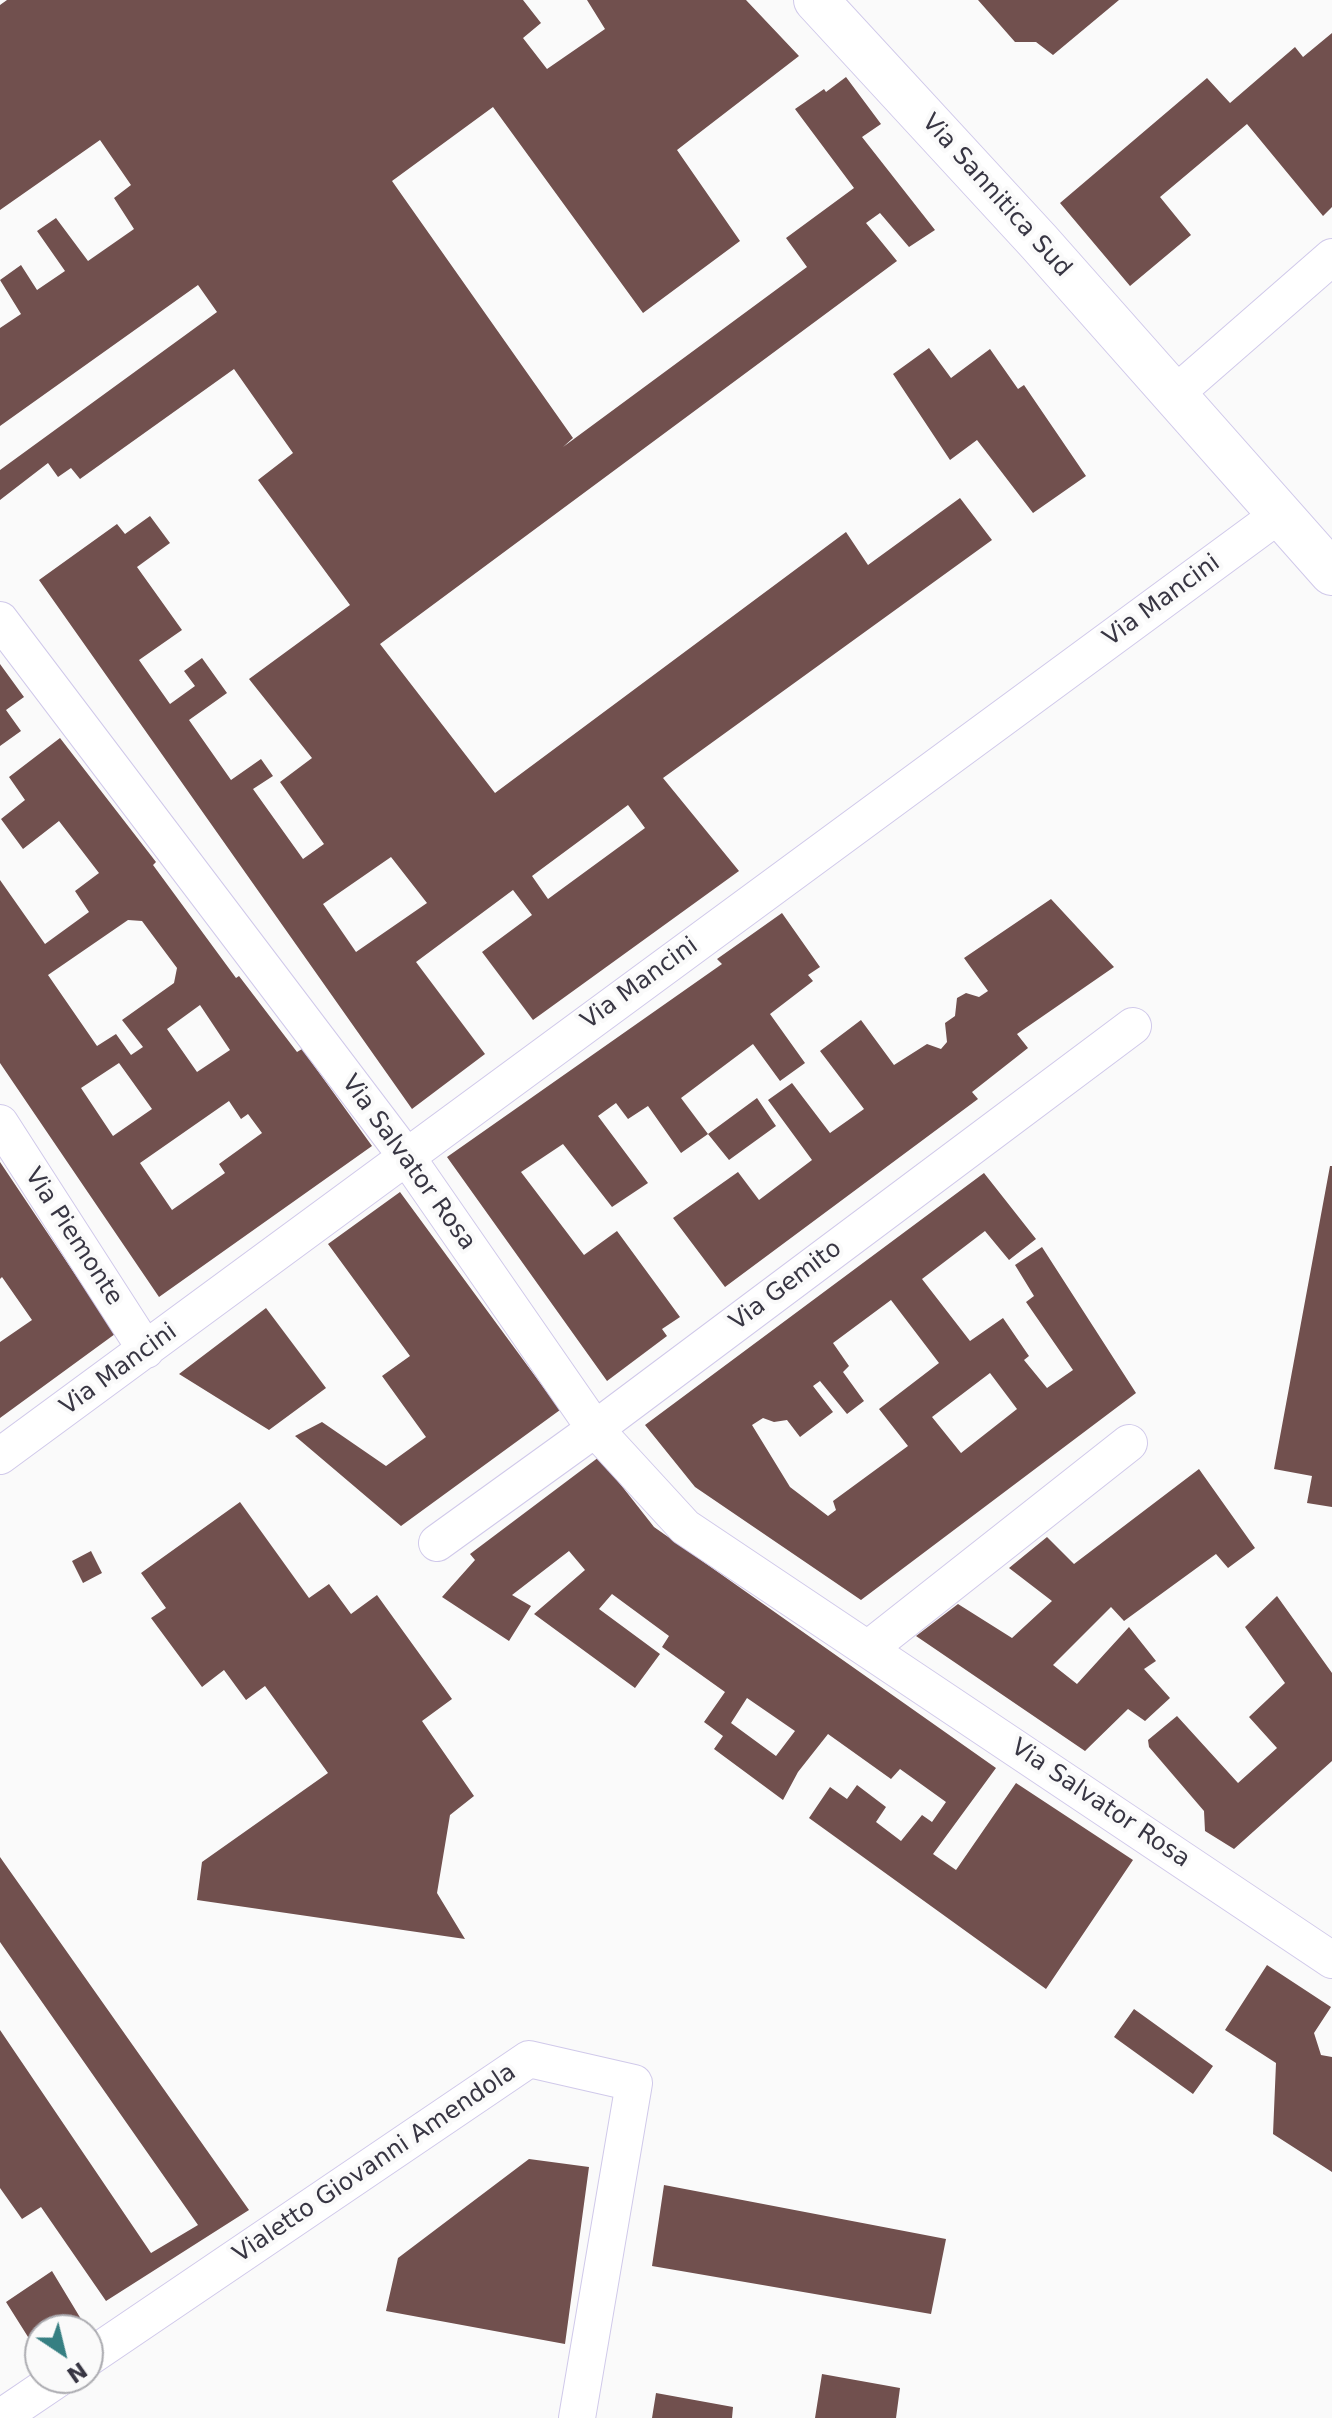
<!DOCTYPE html>
<html>
<head>
<meta charset="utf-8">
<style>
	body { margin:0 }
	#map { position:relative; width:1332px; height:2418px; overflow:hidden; background:#fafafa; font-family:"DejaVu Sans",sans-serif }
	canvas { display:block }
	.north { position:absolute; left:24px; top:2314px; width:80px; height:80px; box-sizing:border-box; background:#fafafa; border:2px solid #acacb1; border-radius:50%; rotate:145deg; font-size:22px; font-weight:700; line-height:32px; text-align:center; color:#383643 }
	.north::after { content:''; display:block; margin:auto; width:28px; height:36px; background:#367f82; clip-path:polygon(50% 0,100% 100%,50% 72%,0 100%) }
</style>
</head>
<body>
<div id="map">
<canvas width="1332" height="2418"></canvas>
<div class="north">N</div>
</div>
<script>
const context = document.querySelector('canvas').getContext('2d');
context.lineJoin = 'round';
function fillPath(path, color) {
  context.fillStyle = color;
  context.fill(path, 'evenodd');
}
function poly(rows) {
  const path = new Path2D();
  for (const r of rows) {
    path.moveTo(r[0], r[1]);
    for (let i = 2; i < r.length; i += 2) path.lineTo(r[i], r[i + 1]);
  }
  return path;
}
function strokePath(path, color, width, dash) {
  context.strokeStyle = color;
  context.lineWidth = width;
  context.lineCap = dash ? 'butt' : 'round';
  context.setLineDash(dash || []);
  context.stroke(path);
}
function drawText(font, color, halo, rows, align = 'center') {
  context.font = font + ' "DejaVu Sans",sans-serif';
  context.lineWidth = 8;
  context.setLineDash([]);
  context.textBaseline = 'middle';
  context.strokeStyle = halo;
  context.fillStyle = color;
  for (const [text, x, y, turn = 0] of rows) {
    context.save();
    context.translate(x, y);
    context.rotate((+turn || 0) * Math.PI / 180);
    context.textAlign = isNaN(turn) ? turn : align;
    if (halo) context.strokeText(text, 0, 0);
    context.fillText(text, 0, 0);
    context.restore();
  }
}
fillPath(poly([
	[7,0,523,0,541,23,523,38,547,69,605,29,587,0,746,0,799,56,677,150,740,241,643,313,493,107,392,181,573,438,563,447,807,267,786,238,854,188,795,109,824,89,826,92,846,77,881,124,862,137,935,230,909,247,880,213,866,223,897,261,380,644,495,793,846,532,868,565,960,498,992,540,663,778,739,871,533,1020,482,952,532,915,513,890,416,962,485,1054,412,1109,39,580,117,524,125,534,150,516,170,543,137,567,182,630,139,660,170,704,195,686,184,671,202,658,227,693,189,720,231,780,261,759,273,776,253,789,303,859,324,844,280,782,312,758,249,679,350,605,258,480,293,453,234,369,80,479,71,468,58,477,48,463,0,500,0,470,217,312,198,285,0,426,0,328,21,314,0,280,21,265,37,290,65,271,37,231,56,218,88,261,134,229,114,198,131,185,100,140,0,210,0,5],
	[628,805,645,828,548,899,532,876],
	[391,857,427,903,356,952,323,904],
	[978,0,1119,0,1053,55,1036,42,1015,42],
	[1332,33,1332,207,1323,216,1247,124,1160,197,1191,235,1130,286,1060,203,1207,78,1230,103,1295,47,1303,57],
	[929,348,951,378,990,349,1018,389,1024,385,1086,476,1033,513,977,440,950,460,893,374],
	[0,664,24,697,6,710,21,731,0,746],
	[60,738,156,862,153,865,236,978,239,976,297,1052,302,1049,372,1146,159,1297,0,1063,0,880,45,944,89,912,75,891,99,873,59,821,23,849,1,819,25,800,9,777],
	[128,920,142,921,177,968,174,983,122,1020,143,1047,131,1055,116,1034,97,1046,48,975],
	[200,1005,230,1050,197,1072,167,1029],
	[119,1063,152,1109,113,1136,81,1088],
	[229,1101,241,1119,248,1114,262,1133,219,1164,225,1173,172,1210,140,1163],
	[1051,899,1114,967,1017,1034,1028,1048,972,1092,978,1099,725,1287,673,1218,738,1172,759,1200,812,1160,768,1100,792,1083,830,1133,864,1109,820,1051,861,1020,894,1065,927,1044,941,1049,947,1042,945,1023,955,1016,957,998,966,993,979,997,988,991,964,958],
	[782,913,820,967,808,975,813,981,770,1014,805,1063,780,1081,753,1044,681,1098,708,1134,681,1153,648,1106,628,1119,616,1103,598,1116,648,1183,612,1207,563,1144,521,1172,584,1255,617,1231,680,1317,662,1329,667,1336,607,1381,447,1157,722,964,717,959],
	[757,1098,776,1126,729,1160,708,1134],
	[0,1162,115,1334,0,1418,0,1342,32,1320,2,1277,0,1279],
	[1330,1166,1332,1166,1332,1507,1307,1503,1312,1476,1274,1469],
	[984,1173,1036,1239,1009,1260,985,1231,922,1279,970,1341,1003,1318,1029,1356,1024,1360,1047,1388,1073,1370,1026,1302,1034,1296,1015,1265,1042,1247,1136,1393,861,1600,695,1487,645,1425],
	[891,1300,939,1363,879,1409,908,1446,833,1501,836,1510,828,1516,790,1487,752,1425,763,1418,774,1422,787,1420,800,1437,833,1412,813,1386,820,1381,847,1414,864,1401,843,1372,849,1366,833,1343],
	[990,1373,1017,1409,961,1453,932,1417],
	[400,1192,560,1410,401,1526,295,1436,322,1422,386,1466,426,1437,382,1376,410,1356,328,1244],
	[266,1308,326,1388,269,1430,179,1374],
	[599,1457,654,1527,996,1768,933,1854,956,1870,1016,1783,1133,1860,1046,1989,809,1818,830,1787,847,1799,857,1785,886,1807,876,1822,901,1841,922,1815,932,1822,946,1802,900,1769,891,1779,828,1734,798,1772,783,1800,714,1749,723,1736,704,1722,725,1692,662,1647,669,1636,612,1594,599,1609,660,1654,635,1688,534,1614,585,1570,569,1551,512,1595,531,1606,509,1641,442,1597,475,1560,470,1554],
	[747,1698,795,1731,776,1756,731,1723],
	[1199,1469,1255,1548,1228,1568,1216,1554,1124,1621,1111,1607,1053,1665,1077,1684,1129,1627,1156,1661,1144,1669,1170,1698,1145,1721,1128,1709,1085,1751,916,1636,958,1604,1012,1638,1052,1601,1009,1568,1047,1537,1074,1564],
	[240,1502,309,1598,329,1584,351,1614,377,1595,452,1699,422,1721,474,1796,450,1815,437,1893,465,1939,197,1900,202,1862,328,1773,265,1686,246,1700,224,1670,202,1687,151,1618,166,1608,141,1573],
	[91,1551,102,1573,83,1583,72,1561],
	[1277,1596,1332,1673,1332,1761,1234,1849,1205,1831,1204,1811,1149,1747,1148,1740,1177,1716,1238,1783,1277,1748,1249,1717,1285,1683,1245,1627],
	[0,1857,249,2210,106,2301,41,2207,22,2219,0,2188,0,2030,151,2253,198,2225,0,1942],
	[1267,1965,1331,2007,1314,2033,1321,2055,1332,2057,1332,2172,1273,2134,1276,2063,1225,2030],
	[1134,2009,1213,2066,1193,2094,1114,2037],
	[529,2159,589,2167,565,2344,386,2311,398,2258],
	[664,2185,946,2239,931,2314,652,2266],
	[52,2271,81,2319,63,2330,40,2330,40,2345,35,2348,6,2302],
	[822,2374,900,2388,896,2418,815,2418],
	[656,2393,733,2407,732,2418,652,2418]
]), '#71504e');
const street = poly([
	[1175,394,1332,257],
	[0,620,406,1156,595,1429,685,1527,1332,1960],
	[0,1123,146,1350],
	[0,1456,1280,514],
	[437,1543,595,1429,1133,1026],
	[868,1649,1129,1443],
	[88,2358,529,2059,634,2083,577,2418],
	[0,2418,59,2378]
]);
const secondary = poly([
	[816,0,1039,242,1332,573]
]);
strokePath(street, '#d0c9ea', 38);
strokePath(secondary, '#d0c9ea', 46);
strokePath(street, '#fff', 36);
strokePath(secondary, '#fff', 44);
drawText('24px', '#383643', '#fafafa', [
	["Via Sannitica Sud",996,196,48],
	["Via Mancini",1162,601,-36],
	["Via Mancini",640,984,-36],
	["Via Salvator Rosa",408,1163,54],
	["Via Piemonte",73,1237,57],
	["Via Gemito",786,1286,-37],
	["Via Mancini",119,1370,-36],
	["Via Salvator Rosa",1100,1804,34],
	["Vialetto Giovanni Amendola",375,2164,-34]
]);
</script>
</body>
</html>
